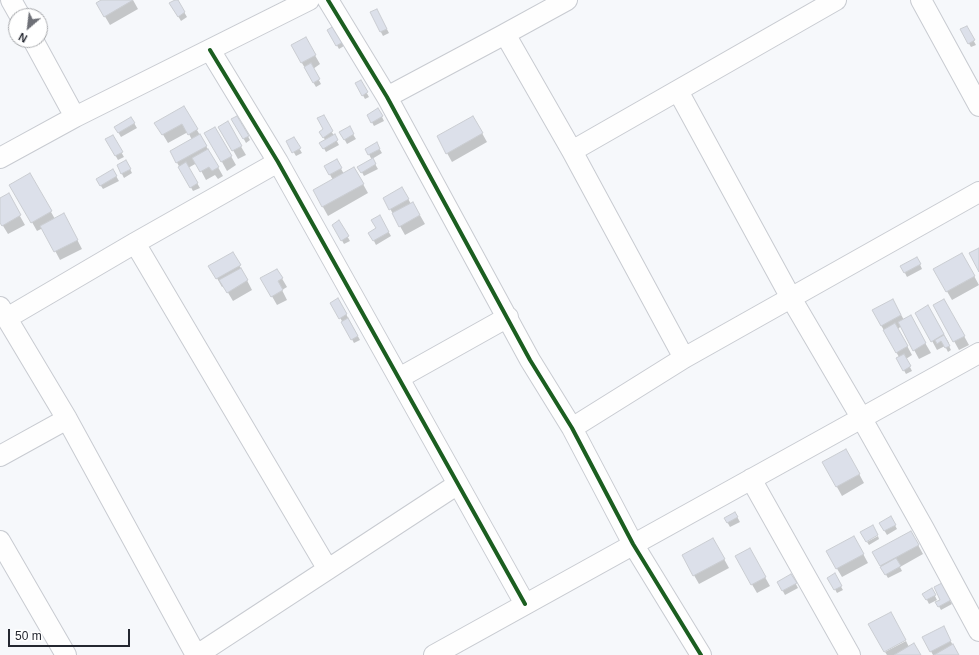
<!DOCTYPE html>
<html>
<head>
<meta charset="utf-8">
<style>
	body { margin:0 }
	#map { position:relative; width:979px; height:655px; overflow:hidden; background:#f6f8fb; font-family:Arial,sans-serif }
	canvas { display:block }
	.north { position:absolute; left:8px; top:8px; width:40px; height:40px; box-sizing:border-box; background:#fff; border:1px solid #a7a9ac; border-radius:50%; rotate:208deg; font-size:11px; font-weight:700; line-height:16px; text-align:center; color:#242730 }
	.north::after { content:''; display:block; margin:auto; width:14px; height:18px; background:#6e7077; clip-path:polygon(50% 0,100% 100%,50% 72%,0 100%) }
	.scale { position:absolute; left:8px; top:629px; width:122px; height:18px; box-sizing:border-box; border:2px solid #242730; border-top:0; padding-left:5px; font-size:12px; line-height:14px; white-space:nowrap; color:#242730; -webkit-text-stroke:3px #fff; paint-order:stroke }
</style>
</head>
<body>
<div id="map">
<canvas width="979" height="655"></canvas>
<div class="north">N</div>
<div class="scale">50 m</div>
</div>
<script>
const context = document.querySelector('canvas').getContext('2d');
context.lineJoin = 'round';
function fillPath(path, color) {
  context.fillStyle = color;
  context.fill(path, 'evenodd');
}
function poly(rows) {
  const path = new Path2D();
  for (const r of rows) {
    path.moveTo(r[0], r[1]);
    for (let i = 2; i < r.length; i += 2) path.lineTo(r[i], r[i + 1]);
  }
  return path;
}
function strokePath(path, color, width, dash) {
  context.strokeStyle = color;
  context.lineWidth = width;
  context.lineCap = dash ? 'butt' : 'round';
  context.setLineDash(dash || []);
  context.stroke(path);
}
fillPath(poly([
	[103,0,133,0,138,9,110,25,97,3],
	[177,0,187,17,181,21,171,4],
	[377,10,389,33,383,36,371,13],
	[334,27,344,46,339,49,328,30],
	[966,27,976,45,971,47,961,30],
	[305,38,320,64,313,69,321,84,316,87,292,46],
	[360,81,369,97,365,99,356,83],
	[184,107,223,176,218,179,215,175,206,180,197,163,188,168,200,188,193,191,171,152,192,140,188,132,168,143,156,123],
	[378,109,384,121,374,126,368,115],
	[323,116,339,145,326,152,321,143,325,140,321,132,325,130],
	[237,117,250,140,246,143,233,119],
	[473,117,487,142,452,162,438,137],
	[131,118,137,128,121,137,115,127],
	[227,123,246,155,238,159,220,127],
	[215,128,236,165,227,171,206,133],
	[349,128,356,139,347,144,341,133],
	[112,136,124,157,118,160,106,139],
	[293,138,302,153,296,156,287,141],
	[376,143,382,153,372,159,378,169,364,176,359,167,372,160,366,149],
	[336,160,344,174,354,168,368,193,328,216,314,191,333,180,325,166],
	[126,161,132,173,124,178,118,166],
	[113,171,119,181,103,189,97,180],
	[30,175,55,219,69,224,82,249,60,260,43,228,37,231,11,185],
	[402,188,411,204,413,203,425,224,405,235,384,198],
	[8,195,25,225,8,234,0,221,0,199],
	[380,217,391,236,376,245,370,233,378,229],
	[339,222,350,241,344,244,333,225],
	[233,253,252,290,233,301,224,286,222,287,210,266],
	[962,254,979,285,952,300,934,269],
	[917,258,922,269,907,277,902,267],
	[277,270,287,287,282,290,287,300,277,305,262,279],
	[338,299,360,340,354,343,332,303],
	[893,300,904,320,910,317,931,353,919,359,901,326,898,329,912,355,906,359,912,371,906,374,897,358,899,357,873,311],
	[944,300,969,345,959,350,934,305],
	[928,307,949,343,948,344,951,350,948,352,945,346,937,350,917,313],
	[846,450,864,483,842,496,823,462],
	[735,513,740,522,730,527,725,518],
	[891,518,897,529,887,535,880,523],
	[911,532,923,554,900,567,902,571,888,578,873,553],
	[878,536,879,539,869,545,867,542],
	[854,537,868,563,842,577,827,552],
	[713,539,729,568,699,584,683,556],
	[749,549,770,586,757,593,736,557],
	[791,575,798,588,785,595,778,582],
	[834,575,843,590,837,593,829,578],
	[944,589,952,604,941,610,937,603,942,600],
	[932,590,937,600,929,604,924,594],
	[948,636,958,655,933,655,923,637],
	[906,641,909,647,920,655,887,655,885,652]
]), '#0003');
const building = poly([
	[101,0,133,0,104,17,96,3,101,0],
	[175,0,178,0,185,12,178,17,169,3,175,0],
	[377,9,387,29,380,32,370,12,377,9],
	[334,26,343,42,336,46,327,30,334,26],
	[967,26,975,40,968,44,960,29,967,26],
	[306,37,316,55,301,63,291,45,306,37],
	[311,63,320,79,313,83,304,67,311,63],
	[361,80,368,92,362,96,355,83,361,80],
	[184,106,198,129,188,135,182,124,162,135,154,123,184,106],
	[378,108,383,116,371,123,367,115,378,108],
	[324,115,333,131,323,138,319,132,323,129,317,118,324,115],
	[237,116,249,136,243,139,231,119,237,116],
	[473,116,483,133,446,154,437,136,473,116],
	[131,117,135,123,118,133,114,127,131,117],
	[228,121,242,146,232,151,218,127,228,121],
	[350,126,354,134,344,140,339,132,350,126],
	[215,127,232,156,221,162,204,133,215,127],
	[200,134,207,146,176,163,170,151,200,134],
	[335,134,338,140,323,149,319,143,335,134],
	[113,135,123,152,115,156,105,139,113,135],
	[294,137,301,148,292,153,286,141,294,137],
	[377,142,380,149,368,155,365,149,377,142],
	[208,149,219,167,212,171,209,167,200,172,192,158,208,149],
	[373,158,376,164,361,173,357,167,373,158],
	[337,159,342,168,329,175,324,166,337,159],
	[126,160,131,169,121,174,117,165,126,160],
	[186,162,198,183,190,188,178,167,186,162],
	[354,167,364,184,322,207,313,190,354,167],
	[113,169,117,176,100,186,96,179,113,169],
	[30,173,52,211,31,223,9,185,30,173],
	[402,187,409,199,389,210,383,198,402,187],
	[9,193,21,215,2,226,0,223,0,198,9,193],
	[413,202,420,215,399,227,392,213,413,202],
	[64,213,78,240,54,252,40,226,64,213],
	[380,215,389,232,373,241,368,233,376,228,371,220,380,215],
	[339,220,349,236,341,241,332,225,339,220],
	[979,248,979,272,969,253,979,248],
	[233,252,241,265,216,279,208,266,233,252],
	[962,253,975,276,946,292,933,269,962,253],
	[917,257,921,264,904,273,900,266,917,257],
	[241,268,248,280,227,293,219,280,241,268],
	[277,269,283,278,278,281,283,290,271,297,260,278,277,269],
	[338,298,347,314,339,319,330,303,338,298],
	[893,299,901,315,881,326,872,310,893,299],
	[944,299,965,336,953,342,933,305,944,299],
	[928,305,944,334,931,342,915,313,928,305],
	[911,315,926,343,913,351,898,322,911,315],
	[348,318,358,336,351,340,341,322,348,318],
	[895,323,908,346,896,353,883,330,895,323],
	[944,335,950,346,945,348,941,341,937,344,935,340,944,335],
	[904,354,911,366,903,371,896,358,904,354],
	[846,449,860,474,836,487,822,462,846,449],
	[735,512,738,517,727,523,724,518,735,512],
	[891,516,896,525,884,531,879,523,891,516],
	[873,525,878,535,866,542,860,532,873,525],
	[911,531,919,545,880,566,872,552,911,531],
	[854,536,864,554,836,569,826,551,854,536],
	[713,538,725,559,693,576,682,555,713,538],
	[750,548,766,577,751,585,735,556,750,548],
	[896,558,901,566,885,575,880,567,896,558],
	[835,573,842,586,834,590,827,578,835,573],
	[791,574,797,583,782,591,777,582,791,574],
	[942,583,951,600,938,607,935,602,940,600,934,587,942,583],
	[932,588,936,595,926,600,922,594,932,588],
	[891,612,906,640,884,652,868,624,891,612],
	[944,626,951,641,930,652,922,637,944,626],
	[914,643,921,655,894,655,914,643],
	[953,644,959,655,934,655,953,644]
]);
fillPath(building, '#dce0ea');
strokePath(building, '#cacdd2', 1);
const minor = poly([
	[11,0,20,16],
	[328,0,387,97,530,360,572,428,633,544,701,655],
	[921,0,979,106],
	[505,34,567,0],
	[33,40,75,117],
	[210,50,278,162,525,604],
	[678,91,791,298,862,419,924,529,979,631],
	[387,97,505,34,572,151,684,358],
	[572,151,836,0],
	[0,158,75,117,309,0],
	[135,243,327,568],
	[0,307,67,419,196,655],
	[7,318,135,243,278,162],
	[399,378,508,317],
	[572,428,684,358,979,192],
	[0,456,67,419],
	[751,479,850,655],
	[0,541,66,655],
	[197,655,458,484],
	[434,655,979,353]
]);
strokePath(minor, '#c8cbd1', 22);
strokePath(minor, '#fefefe', 20);
strokePath(poly([
	[328,0,387,97,530,360,572,428,633,544,701,655],
	[210,50,278,162,525,604]
]), '#1b5e20', 4);
</script>
</body>
</html>
